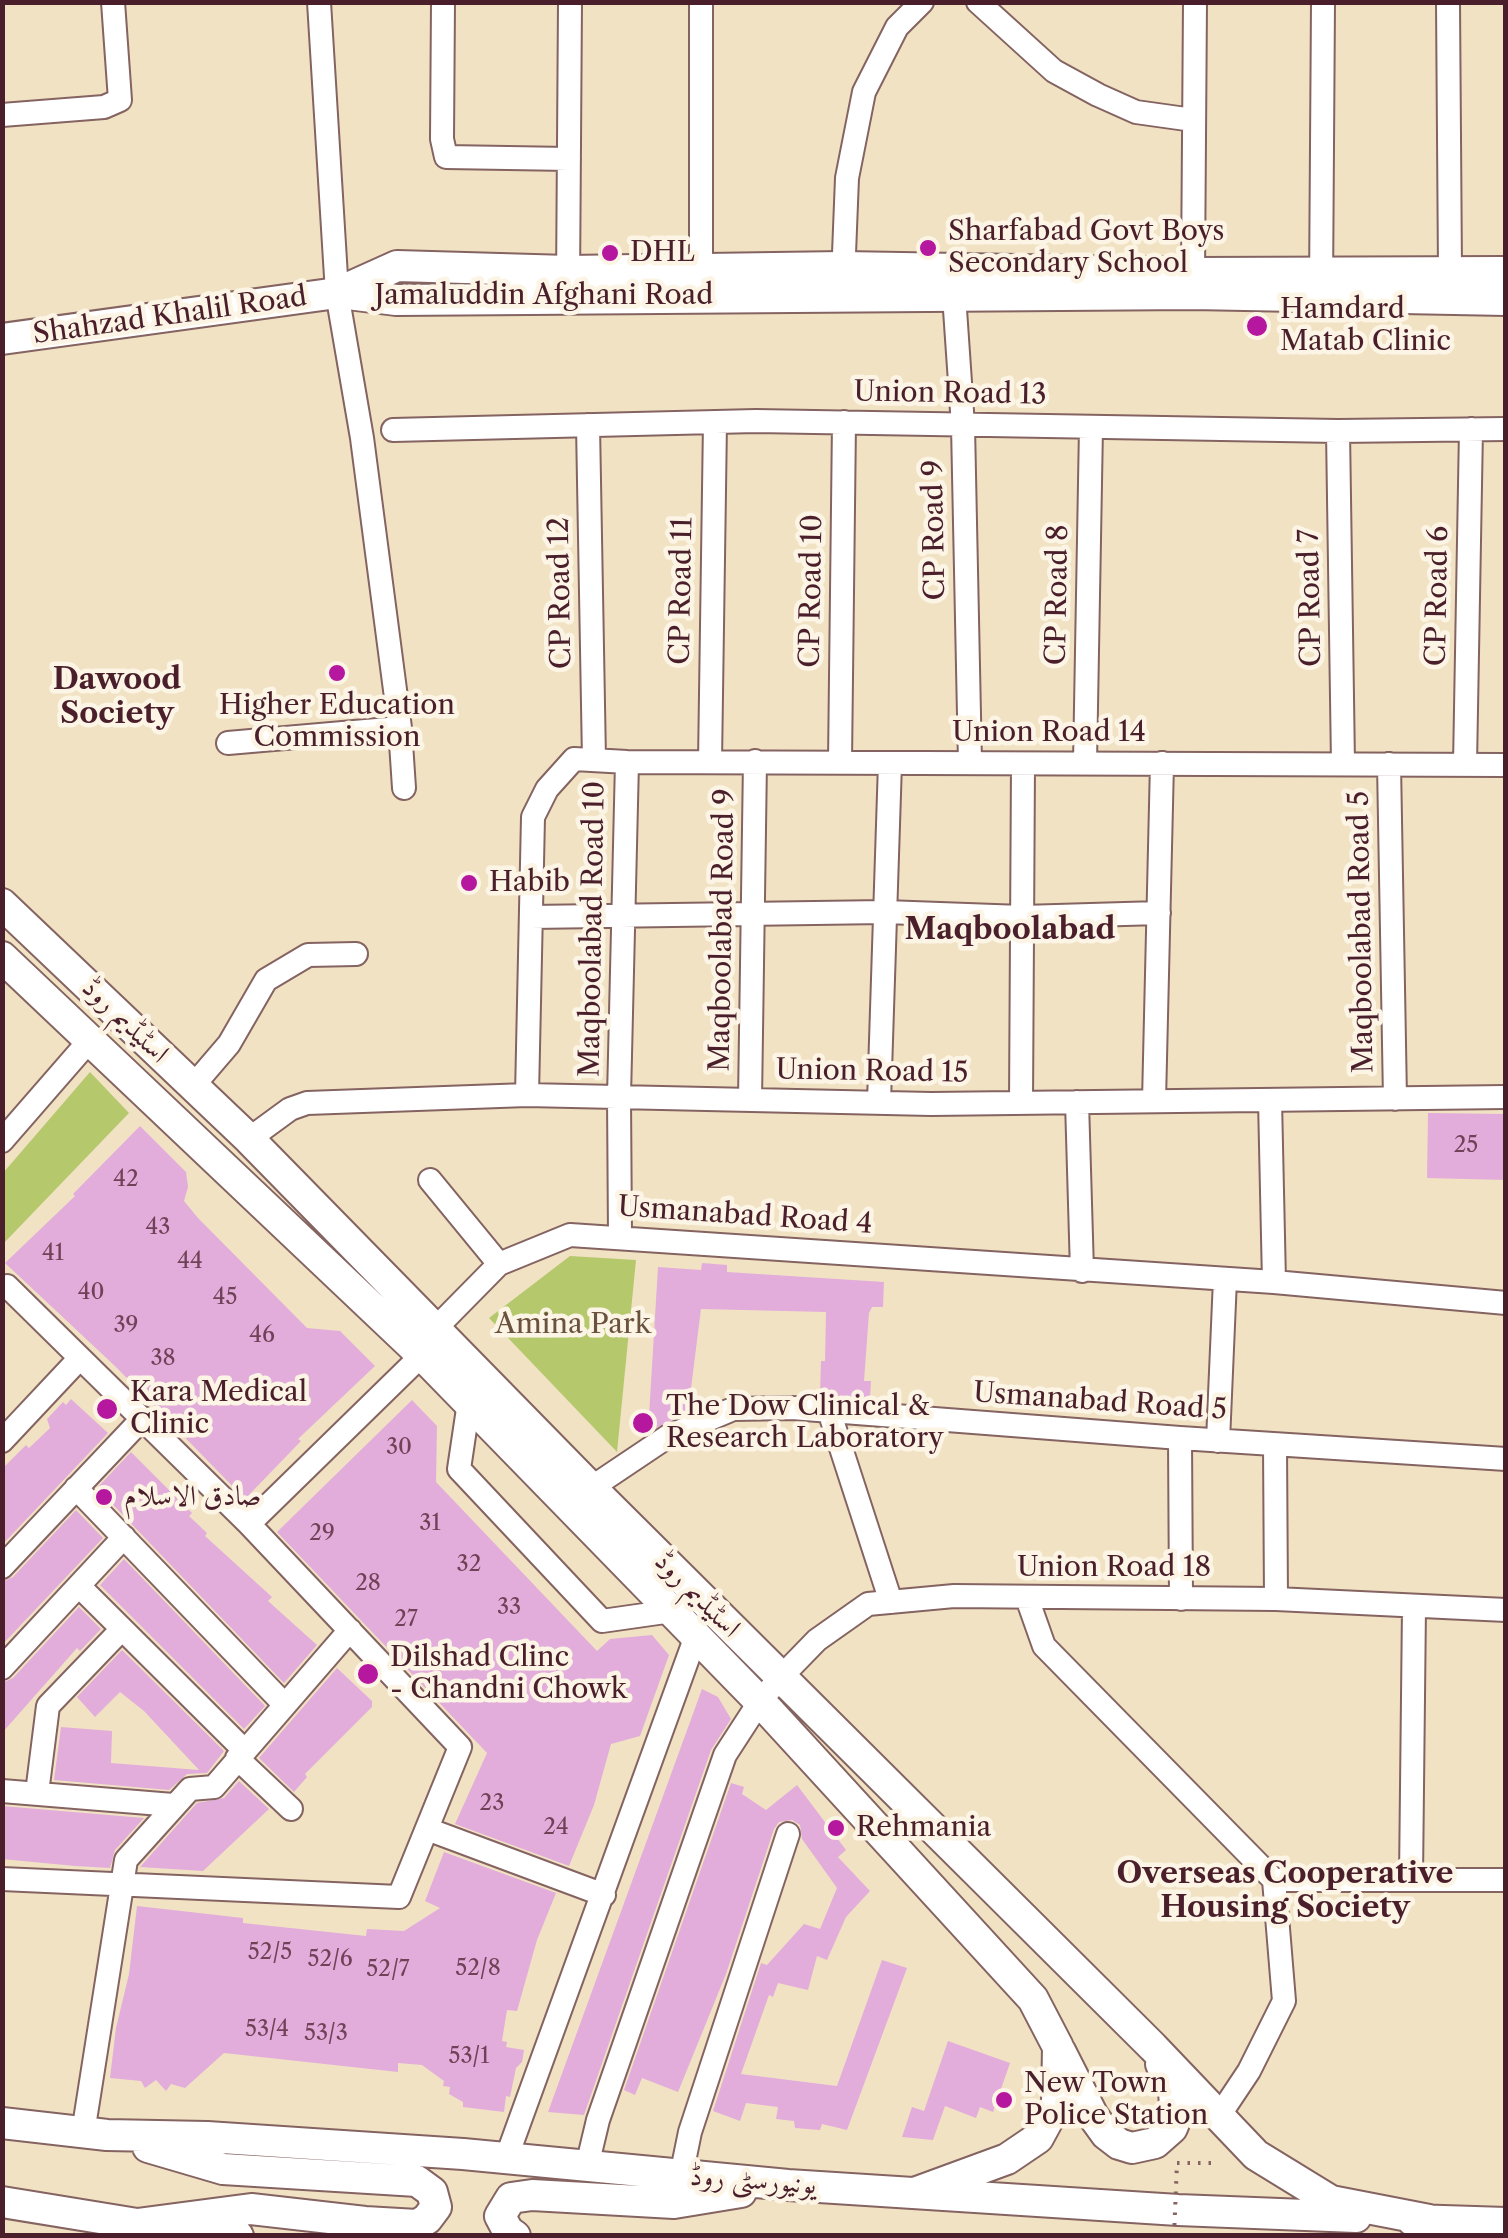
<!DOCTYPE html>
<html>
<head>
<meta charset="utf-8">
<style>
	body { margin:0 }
	#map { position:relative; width:1508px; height:2238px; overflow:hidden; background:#f1e2c4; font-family:"Libre Caslon Text",serif }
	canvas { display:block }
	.frame { position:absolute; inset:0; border:5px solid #4a1f2b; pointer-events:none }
</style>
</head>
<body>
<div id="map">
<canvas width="1508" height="2238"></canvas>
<div class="frame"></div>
</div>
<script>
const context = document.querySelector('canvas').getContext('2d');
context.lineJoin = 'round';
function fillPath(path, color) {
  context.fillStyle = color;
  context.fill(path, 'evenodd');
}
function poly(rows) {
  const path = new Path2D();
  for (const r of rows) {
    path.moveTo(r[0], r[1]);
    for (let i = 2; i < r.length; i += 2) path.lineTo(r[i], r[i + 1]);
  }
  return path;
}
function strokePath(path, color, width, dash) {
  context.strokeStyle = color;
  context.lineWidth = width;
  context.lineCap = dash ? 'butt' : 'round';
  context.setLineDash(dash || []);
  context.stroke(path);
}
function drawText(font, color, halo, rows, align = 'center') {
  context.font = font + ' "Libre Caslon Text",Amiri,serif';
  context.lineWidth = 9;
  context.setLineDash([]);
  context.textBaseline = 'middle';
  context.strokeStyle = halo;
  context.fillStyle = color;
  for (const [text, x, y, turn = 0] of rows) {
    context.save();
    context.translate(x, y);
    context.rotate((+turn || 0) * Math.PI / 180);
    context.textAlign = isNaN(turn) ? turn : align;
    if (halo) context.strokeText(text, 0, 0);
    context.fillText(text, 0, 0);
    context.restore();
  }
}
fillPath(poly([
	[90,1072,129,1113,3,1244,3,1173],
	[570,1256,636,1260,617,1452,489,1318]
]), '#b5c96c');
fillPath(poly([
	[1428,1113,1506,1114,1506,1180,1427,1178],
	[140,1126,186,1172,188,1187,184,1201,198,1218,307,1328,340,1331,375,1366,298,1439,301,1441,245,1499,116,1367,5,1263,75,1196,73,1194],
	[702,1263,727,1265,727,1272,884,1282,883,1307,872,1307,869,1313,864,1381,871,1381,870,1399,820,1395,821,1361,825,1361,826,1312,701,1309,688,1412,648,1432,658,1267,701,1270],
	[71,1399,108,1433,2,1545,2,1469,26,1445,29,1448,50,1428,47,1419,63,1402,66,1405],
	[412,1400,437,1426,436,1482,597,1651,610,1639,652,1635,669,1655,640,1736,611,1744,594,1805,569,1866,455,1824,487,1753,277,1532],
	[131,1452,192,1513,189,1516,207,1533,205,1536,272,1597,268,1601,317,1645,284,1683,97,1488],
	[76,1510,103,1538,2,1645,2,1582,13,1577],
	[124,1559,265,1706,244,1729,100,1585],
	[79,1607,101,1629,80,1651,77,1648,2,1733,2,1683,13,1678],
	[122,1650,224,1751,207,1773,187,1774,169,1790,54,1780,61,1727,112,1731,111,1763,199,1770,144,1711,120,1692,95,1717,77,1697],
	[337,1668,372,1701,372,1707,305,1774,307,1777,294,1792,259,1758],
	[702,1689,718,1697,731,1719,711,1750,584,2115,548,2112],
	[239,1781,269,1809,203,1871,140,1867,197,1803,224,1798],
	[731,1783,744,1787,742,1794,766,1810,797,1785,846,1850,838,1857,870,1891,846,1917,827,1960,817,1956,808,1990,778,1983,773,1997,769,1995,741,2074,837,2086,882,1960,907,1968,847,2130,822,2124,820,2130,795,2128,794,2121,776,2119,778,2107,746,2103,740,2121,713,2111,761,1963,767,1965,804,1924,820,1929,837,1888,802,1839,800,1825,792,1820,779,1822,774,1829,726,1974,678,2092,642,2078,635,2095,624,2090],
	[2,1806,144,1818,115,1850,110,1868,75,1866,2,1859],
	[444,1852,556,1893,537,1940,517,2011,507,2010,502,2041,507,2042,506,2047,524,2050,522,2062,516,2068,510,2097,506,2096,504,2112,463,2107,463,2102,449,2094,450,2087,443,2086,444,2081,422,2065,398,2063,398,2072,224,2053,185,2088,171,2084,166,2091,156,2080,145,2088,141,2081,110,2078,116,2028,129,1974,137,1906,243,1918,243,1923,366,1936,367,1929,404,1931,440,1908,425,1901],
	[948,2041,1010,2063,993,2112,980,2107,976,2118,945,2106,933,2140,902,2137,912,2107,924,2111]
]), '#e2addb');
const minor = poly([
	[319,2,337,293,362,438,400,728,404,788],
	[443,2,442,139,446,157,569,159],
	[978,2,1054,71,1098,95,1136,112,1193,120],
	[1448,2,1450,271],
	[2,115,104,107,120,100,113,2],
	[701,267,701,2],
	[1193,273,1195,2],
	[843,279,847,178,864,92,897,27,922,2],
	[568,284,570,2],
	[1321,289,1323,2],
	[954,295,963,426,970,763],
	[588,425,594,760],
	[393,430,756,421,1338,431,1506,429],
	[1338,431,1343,764],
	[228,743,400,728],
	[710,762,715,422],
	[840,762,844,422],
	[1085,763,1091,427],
	[1389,764,1395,1099],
	[1465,765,1471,429],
	[531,917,885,912,1022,917,1159,913],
	[193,1086,229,1044,266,980,308,955,356,954],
	[527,1095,533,817,547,789,574,759,627,762,1506,765],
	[750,1100,755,761],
	[1270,1100,1274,1282],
	[1154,1101,1162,763],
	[879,1102,890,763],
	[1077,1102,1082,1271],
	[1021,1103,1023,764],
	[249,1139,290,1109,307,1103,527,1095,931,1104,1506,1097],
	[2,1141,89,1041],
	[430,1180,499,1264],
	[620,1237,619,1097,627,762],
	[436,1328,499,1264,570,1235,1274,1282,1506,1303],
	[469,1402,459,1469,602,1621,672,1611],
	[829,1411,891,1602],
	[1180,1438,1181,1599],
	[2,1441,80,1358],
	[1218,1441,1225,1279],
	[1275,1445,1276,1599],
	[76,1488,284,1704],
	[591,1488,667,1437,733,1409,792,1408,1180,1438,1506,1459],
	[249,1524,422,1355],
	[2,1567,143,1418],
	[79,1586,244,1750],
	[1027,1598,1044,1646,1274,1880,1506,1880],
	[2,1668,124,1537],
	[237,1758,291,1809],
	[2,1791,173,1805],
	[37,1793,48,1706,122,1629],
	[427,1829,604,1895],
	[1411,1878,1414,1607],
	[2,1879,399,1897,460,1747,249,1524,7,1286],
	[1219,2116,1249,2071,1284,2001,1274,1880],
	[83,2133,126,1860,190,1789,214,1787,350,1630],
	[506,2159,696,1636],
	[587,2166,598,2120,725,1755,760,1701,780,1678,817,1640,868,1604,954,1596,1276,1599,1506,1610],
	[681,2176,690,2132,788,1834]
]);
const major = poly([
	[340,293,396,300,1193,294,1506,300],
	[2,339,337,293,397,266,568,271,843,267,1193,273,1506,272],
	[2,904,249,1139,591,1488,1153,2047,1256,2155,1331,2201,1429,2220],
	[2,957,422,1355,768,1710,1033,1999,1058,2047,1057,2103,1038,2138,1007,2159,917,2192],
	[1060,2051,1093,2116,1106,2134,1119,2144,1132,2148,1155,2143,1172,2128,1176,2118,1174,2092,1161,2064],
	[2,2123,107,2135,207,2137,463,2154,788,2185,1178,2210,1356,2217],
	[2,2202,137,2224,238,2236],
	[1412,2220,1506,2223],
	[137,2224,251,2209,365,2222,417,2225,427,2219,436,2207,432,2192,417,2181,223,2169,148,2147],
	[515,2236,508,2231,500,2216,511,2198,532,2195,674,2203,741,2192]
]);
strokePath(minor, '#846361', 26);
strokePath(major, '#846361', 34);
strokePath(poly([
	[1177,2163,1217,2163]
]), '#846361', 4, [2.5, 8]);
strokePath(minor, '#fff', 22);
strokePath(major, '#fff', 30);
strokePath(poly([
	[1174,2236,1177,2163]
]), '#846361', 4, [2.5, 8]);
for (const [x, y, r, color] of [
	[928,248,10,"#b5179e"],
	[610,253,10,"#b5179e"],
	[1257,326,12,"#b5179e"],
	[337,673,10,"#b5179e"],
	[469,883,10,"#b5179e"],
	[107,1409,12,"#b5179e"],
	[643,1423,12,"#b5179e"],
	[104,1497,10,"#b5179e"],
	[368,1674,12,"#b5179e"],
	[836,1828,10,"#b5179e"],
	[1004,2100,10,"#b5179e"]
]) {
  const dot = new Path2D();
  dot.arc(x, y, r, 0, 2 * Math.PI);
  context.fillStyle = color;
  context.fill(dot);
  strokePath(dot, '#fcf5e5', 4);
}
drawText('22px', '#704257', null, [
	["25",1466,1146],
	["42",126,1180],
	["43",158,1228],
	["41",53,1254],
	["44",190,1262],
	["40",91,1293],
	["45",225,1298],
	["39",126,1326],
	["46",262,1336],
	["38",163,1359],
	["30",399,1448],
	["31",430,1524],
	["29",322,1534],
	["32",469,1565],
	["28",368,1584],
	["33",509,1608],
	["27",406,1620],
	["23",492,1804],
	["24",556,1828],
	["52/5",270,1953],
	["52/6",330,1960],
	["52/8",478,1969],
	["52/7",388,1970],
	["53/4",267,2030],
	["53/3",326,2034],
	["53/1",469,2057]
]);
drawText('28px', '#4a1f2b', '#fcf5e5', [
	["Sharfabad Govt Boys",948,232],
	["Secondary School",948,264],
	["DHL",630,253],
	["Hamdard",1280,310],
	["Matab Clinic",1280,342],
	["Higher Education",337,706,"center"],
	["Commission",337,738,"center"],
	["Habib",489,883],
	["Kara Medical",130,1393],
	["Clinic",130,1425],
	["The Dow Clinical &",666,1407],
	["Research Laboratory",666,1439],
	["صادق الاسلام",124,1497],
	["Dilshad Clinc",390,1658],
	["- Chandni Chowk",390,1690],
	["Rehmania",856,1828],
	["New Town",1024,2084],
	["Police Station",1024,2116]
], 'left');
drawText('28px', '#4a1f2b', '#fcf5e5', [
	["Jamaluddin Afghani Road",544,296],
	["Shahzad Khalil Road",170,316,-8],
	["Union Road 13",950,394,1],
	["CP Road 9",935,530,-91],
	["CP Road 11",682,591,-89],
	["CP Road 10",812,591,-89],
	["CP Road 12",561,593,-91],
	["CP Road 8",1058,595,-89],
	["CP Road 6",1438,596,-89],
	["CP Road 7",1311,598,-91],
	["Union Road 14",1049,733],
	["Maqboolabad Road 10",593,929,-89],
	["Maqboolabad Road 9",723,930,-89],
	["Maqboolabad Road 5",1362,932,-91],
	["اسٹیڈیم روڈ",125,1021,44],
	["Union Road 15",872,1072,1],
	["Usmanabad Road 4",745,1216,4],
	["Usmanabad Road 5",1100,1402,4],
	["Union Road 18",1114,1568],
	["اسٹیڈیم روڈ",697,1595,45],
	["یونیورسٹی روڈ",753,2181,4]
]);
drawText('28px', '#6a523e', '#fcf5e5', [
	["Amina Park",573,1325]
]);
drawText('bold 30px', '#4a1f2b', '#fcf5e5', [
	["Dawood",117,680],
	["Society",117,714],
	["Maqboolabad",1010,930],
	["Overseas Cooperative",1285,1874],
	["Housing Society",1285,1908]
]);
</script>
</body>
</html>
